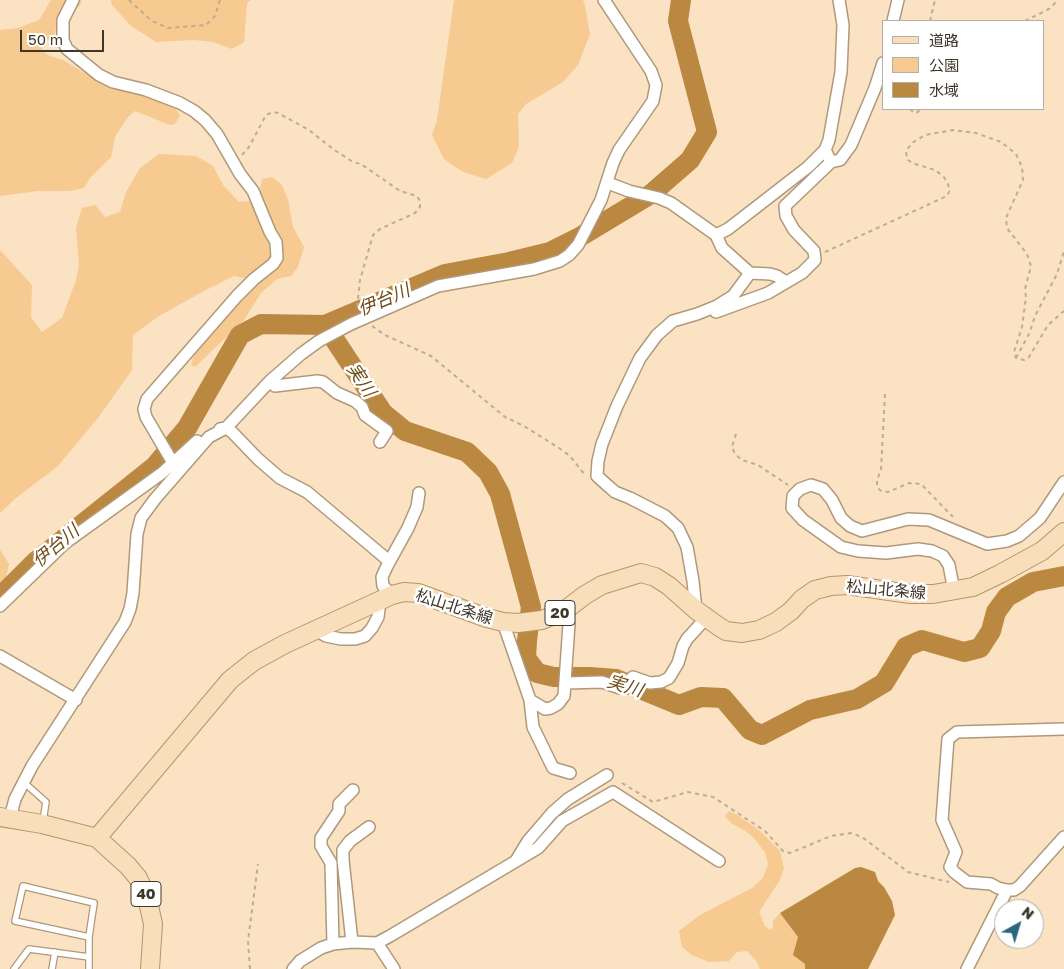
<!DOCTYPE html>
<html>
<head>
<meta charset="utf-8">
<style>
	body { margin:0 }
	#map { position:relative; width:1064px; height:969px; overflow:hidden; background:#fae2c2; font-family:"Golos Text","Noto Sans JP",sans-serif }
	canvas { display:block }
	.legend { position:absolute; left:882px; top:20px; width:162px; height:90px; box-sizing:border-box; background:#fff; border:1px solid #b3afaa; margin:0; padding:6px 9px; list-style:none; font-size:15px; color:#40362a }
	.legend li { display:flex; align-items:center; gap:10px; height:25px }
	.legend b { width:25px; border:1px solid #b3afaa }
	.north { position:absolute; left:994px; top:899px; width:50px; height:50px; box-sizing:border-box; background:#fff; border:1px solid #b3afaa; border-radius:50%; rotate:39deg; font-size:14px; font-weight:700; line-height:20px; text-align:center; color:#40362a }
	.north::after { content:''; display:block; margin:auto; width:18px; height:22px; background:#28677c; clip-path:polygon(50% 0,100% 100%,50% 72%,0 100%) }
	.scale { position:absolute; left:20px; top:30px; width:84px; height:22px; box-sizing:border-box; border:2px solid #40362a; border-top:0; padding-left:6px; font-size:15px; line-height:18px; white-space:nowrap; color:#40362a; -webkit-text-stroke:4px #fff; paint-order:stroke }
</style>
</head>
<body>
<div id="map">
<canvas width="1064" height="969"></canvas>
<ul class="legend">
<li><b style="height:6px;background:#f9debb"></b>道路</li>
<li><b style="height:14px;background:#f6ca90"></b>公園</li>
<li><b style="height:14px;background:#ba8840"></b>水域</li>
</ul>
<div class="north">N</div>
<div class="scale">50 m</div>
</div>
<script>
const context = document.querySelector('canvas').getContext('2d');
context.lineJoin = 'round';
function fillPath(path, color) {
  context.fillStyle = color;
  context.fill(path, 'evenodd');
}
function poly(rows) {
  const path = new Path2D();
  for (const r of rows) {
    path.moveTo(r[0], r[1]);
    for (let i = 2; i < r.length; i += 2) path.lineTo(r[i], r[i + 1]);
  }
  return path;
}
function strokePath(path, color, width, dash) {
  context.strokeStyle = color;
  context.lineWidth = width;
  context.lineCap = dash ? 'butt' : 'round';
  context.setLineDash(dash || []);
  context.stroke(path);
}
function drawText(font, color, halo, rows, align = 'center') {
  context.font = font + ' "Golos Text","Noto Sans JP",sans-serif';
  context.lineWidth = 5;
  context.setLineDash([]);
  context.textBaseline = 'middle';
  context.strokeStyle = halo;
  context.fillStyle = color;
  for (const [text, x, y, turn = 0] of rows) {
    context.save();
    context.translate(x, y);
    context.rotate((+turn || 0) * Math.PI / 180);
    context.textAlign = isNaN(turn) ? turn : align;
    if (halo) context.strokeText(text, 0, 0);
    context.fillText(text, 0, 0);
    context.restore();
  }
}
fillPath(poly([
	[51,0,82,0,80,5,72,13,58,20,54,37,41,45,42,51,50,56,63,60,83,72,111,84,164,101,175,107,180,116,175,124,170,125,135,111,128,117,115,137,111,157,90,178,84,188,69,191,38,191,0,196,0,30,18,28,39,20],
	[111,0,251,0,247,3,244,42,232,49,213,42,194,40,156,42,130,25,112,5],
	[454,0,583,0,585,6,590,34,578,65,563,82,526,104,518,114,519,147,512,163,486,179,463,172,444,159,432,135,437,120],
	[159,154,196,156,213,166,223,185,239,202,251,201,256,199,260,190,262,179,272,177,282,185,288,200,293,227,304,247,298,267,291,276,277,279,261,293,244,320,195,367,191,365,194,356,252,285,249,279,234,276,200,293,159,316,133,335,132,370,98,418,58,466,16,498,0,513,0,250,32,285,31,317,42,332,62,318,76,280,79,265,76,228,82,208,95,205,105,217,120,212,126,192,140,168],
	[0,550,9,564,5,581,0,586],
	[729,811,739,816,760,831,780,851,784,869,780,880,759,912,765,926,770,930,773,927,773,921,780,913,798,937,794,955,806,964,805,969,760,969,756,961,747,951,737,952,729,961,709,962,692,955,682,947,679,931,700,915,752,888,763,878,768,864,765,852,753,837,744,830,731,823,725,816]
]), '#f6ca90');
fillPath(poly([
	[861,867,875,872,878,881,884,887,892,901,895,915,868,969,805,969,805,964,793,955,798,937,780,913,855,868]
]), '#ba8840');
strokePath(poly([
	[325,325,383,413,405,431,467,452,488,472,500,494,531,607,527,641,526,658,537,673,554,677,589,677,616,679,679,705,701,697,723,698,750,730,762,735,810,710,857,699,884,683,906,647,922,640,964,652,980,648,991,631,996,612,1007,597,1033,582,1064,576],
	[0,597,36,561,155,466,187,428,240,335,261,324,325,325,445,274,509,262,550,252,578,238,651,194,690,160,707,132,678,21,681,0]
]), '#ba8840', 20);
const lane = poly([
	[23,784,28,786,46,802,43,821],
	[89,937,15,921,23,886,94,903,89,937,89,969],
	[14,969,29,949,89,957],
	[52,969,55,952]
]);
const street = poly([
	[73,0,63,20,63,40,67,49,99,75,113,82,146,90,180,103,194,111,205,120,217,134,240,174,253,191,270,232,276,242,277,258,273,264,254,279,237,296,147,399,144,409,146,417,173,463],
	[893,21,898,0],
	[831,162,840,160,851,145,875,88,883,63],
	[608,183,629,191,659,198,671,203,716,235,722,248,750,273,733,296,717,306,697,314,673,321,657,335,640,358,617,406,602,444,598,461,597,476,607,485,615,492,630,498,665,516,678,528,687,547,693,581,696,610],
	[716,235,728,229,808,167,825,150,829,140,841,72,843,25,839,0],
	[750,273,770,274,777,276,786,282],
	[716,312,768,293,802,273,815,260,814,251,794,230,786,216,785,206,831,162,825,150],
	[270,381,275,386,317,381,323,382,337,393,355,401,362,407,365,415,387,431,380,442],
	[220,429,226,428,232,432,258,459,280,478,307,492,389,561],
	[954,591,949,565,943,556,932,551,918,549,886,553,858,551,841,547,803,520,792,508,793,496,800,489,811,485,823,489,832,500,841,518,850,526,862,531,908,519,929,520,987,544,1007,541,1019,536,1040,518,1064,482],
	[392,595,383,586,382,577,387,566,408,528,417,507,419,493],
	[0,606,65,543,162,473,197,441],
	[503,622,530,700,545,709,551,708,558,704,564,696,569,624,564,611],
	[316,630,326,636,341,639,355,639,365,636,372,628,378,617,380,601],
	[0,656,76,700],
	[565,683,602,682,620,688,633,677,650,683,661,682,669,678,678,663,683,646,687,639,706,618],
	[530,700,533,727,553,768,570,773],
	[1064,729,957,732,948,739,942,820,956,852,950,867,954,872,967,882,991,884,998,888,1007,890,1014,890,1020,886,1064,837],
	[10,818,15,799,32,766,125,622,130,609,133,593,137,534,141,518,155,499,209,437,226,428,270,381,301,354,319,341,351,324,438,286,534,269,560,261,569,255,578,245,601,200,613,163,619,150,653,101,656,85,651,71,604,0],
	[517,859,528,841,552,813,568,799,607,775],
	[352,942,343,860,343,850,350,841,369,827],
	[377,943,394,969],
	[333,944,331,863,321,846,321,838,339,811,339,804,353,790],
	[293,969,300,961,321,948,333,944,352,942,377,943,390,936,538,848,562,821,613,792,719,861],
	[967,969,1007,890]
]);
const primary = poly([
	[0,817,42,824,97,838,128,866,138,878,147,897,153,924,150,969],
	[97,838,230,680,254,661,285,644,392,595,404,592,418,593,487,618,503,622,518,623,542,620,564,611,585,595,602,585,641,573,655,577,669,586,696,610,718,626,726,631,742,633,759,630,776,622,791,611,802,599,815,590,831,586,847,585,910,594,933,594,973,587,1000,574,1042,551,1064,532]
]);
strokePath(lane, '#b0997b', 8);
strokePath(street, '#b0997b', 14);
strokePath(primary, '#b6956a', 20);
strokePath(poly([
	[129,0,152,21,168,28,206,25,215,16,220,0],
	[930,21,935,0],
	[1025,21,1049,9,1058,0],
	[910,109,914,113,918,112,920,109],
	[242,155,249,147,266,115,273,112,278,113,309,130,333,149,353,162,361,164,400,191,417,196,420,201,420,207,415,213,380,229,373,235,360,280,357,308],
	[825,252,947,196,950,190,947,182,943,176,935,170,912,163,907,159,906,151,912,143,925,135,953,130,976,133,1001,142,1016,154,1022,167,1023,180,1006,218,1007,228,1027,254,1031,266,1025,289,1026,297,1022,327,1014,352,1016,358,1024,360,1029,357,1048,325,1064,311],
	[372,326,385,335,431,356,505,417,524,426,559,448,570,456,585,475],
	[1016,358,1029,334,1035,316,1057,274,1064,251],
	[885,394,881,470,877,480,877,487,881,491,888,492,909,483,921,484,953,517],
	[736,434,732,447,735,454,742,460,758,465,788,485],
	[622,783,653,802,688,792,713,797,765,831,783,851,790,853,831,836,851,833,862,837,908,872,949,882],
	[250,969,248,941,258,864]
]), '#bfac92', 2, [4, 4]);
strokePath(lane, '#fff', 5.5);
strokePath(street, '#fff', 11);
strokePath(primary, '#f9debb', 18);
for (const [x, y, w] of [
	[560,613,30],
	[146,894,30]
]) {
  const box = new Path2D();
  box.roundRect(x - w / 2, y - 12.5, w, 25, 4);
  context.fillStyle = '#fff';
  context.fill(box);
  strokePath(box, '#40362a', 1);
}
drawText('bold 15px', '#40362a', null, [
	["20",560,613],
	["40",146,894]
]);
drawText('16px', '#40362a', '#fff', [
	["松山北条線",886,590,5],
	["松山北条線",454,607,18]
]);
drawText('italic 18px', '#6f4d17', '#fff', [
	["伊台川",384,300,-23],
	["実川",361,380,56],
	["伊台川",56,546,-40],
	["実川",625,686,17]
]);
</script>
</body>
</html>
